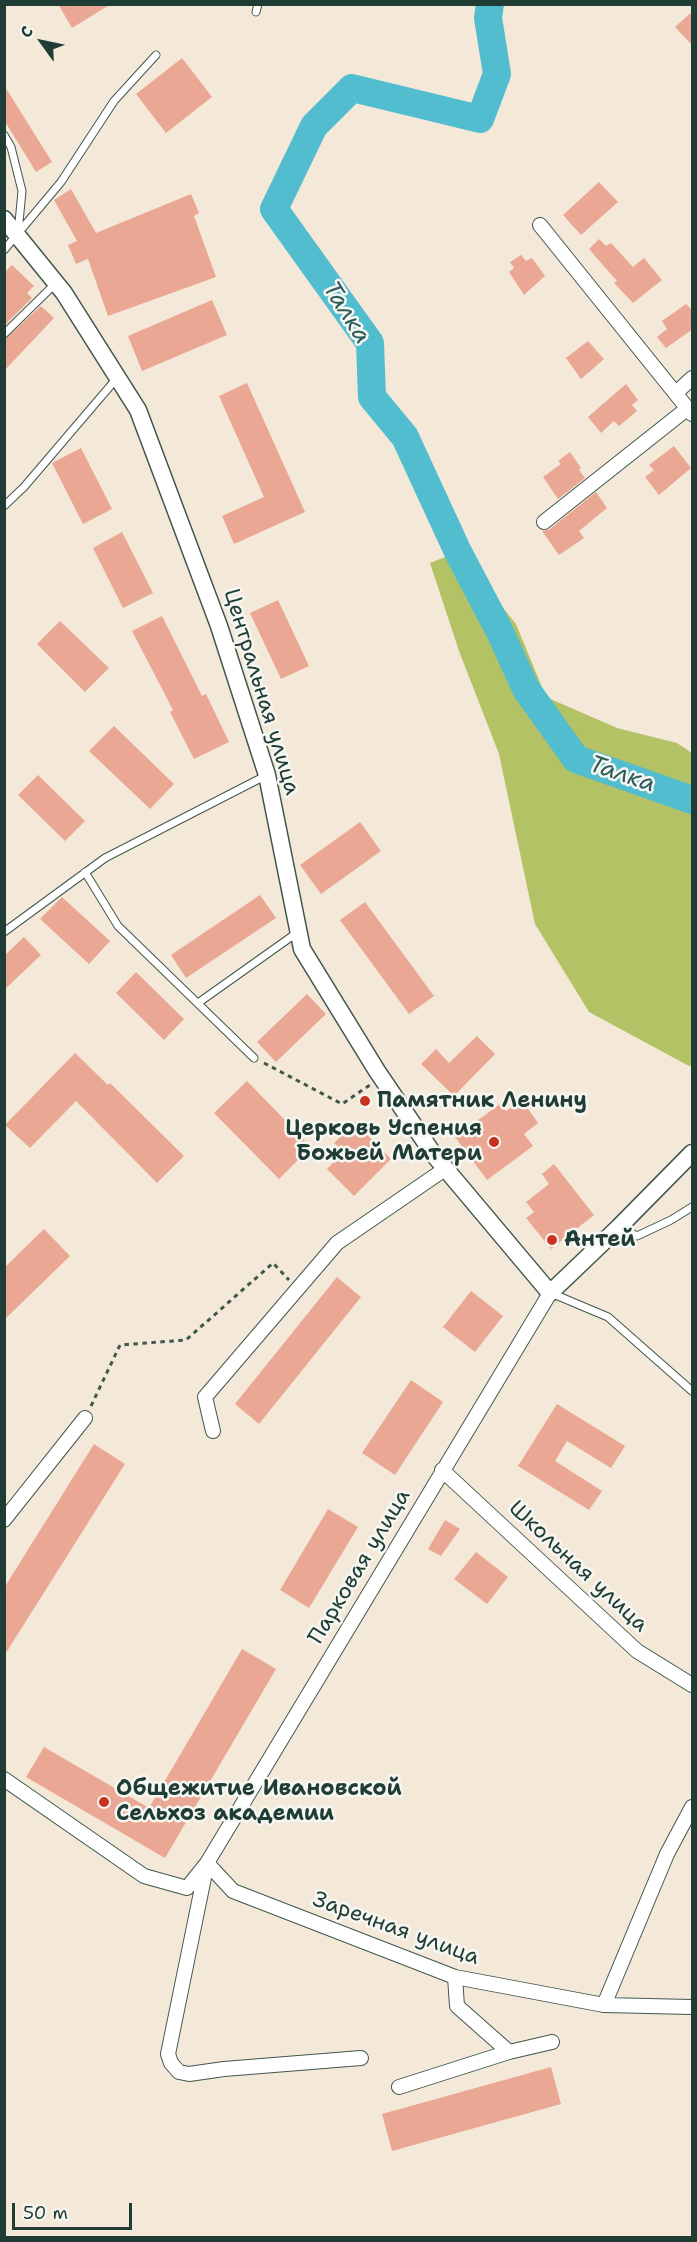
<!DOCTYPE html>
<html>
<head>
<meta charset="utf-8">
<style>
	body { margin:0 }
	#map { position:relative; width:697px; height:2242px; overflow:hidden; background:#f4e9d9; font-family:"Shantell Sans",sans-serif }
	canvas { display:block }
	.frame { position:absolute; inset:0; border:6px solid #1f3d34; pointer-events:none }
	.north { position:absolute; left:12px; top:12px; width:60px; height:60px; -webkit-text-stroke:4px #f6f6f2; paint-order:stroke; rotate:303deg; font-size:16px; font-weight:700; line-height:24px; text-align:center; color:#1f3d34 }
	.north::after { content:''; display:block; margin:auto; width:21px; height:27px; background:#1f3d34; clip-path:polygon(50% 0,100% 100%,50% 72%,0 100%) }
	.scale { position:absolute; left:12px; top:2203px; width:120px; height:27px; box-sizing:border-box; border:3px solid #1f3d34; border-top:0; padding-left:8px; font-size:18px; line-height:21px; white-space:nowrap; color:#1f3d34; -webkit-text-stroke:4px #f6f6f2; paint-order:stroke }
</style>
</head>
<body>
<div id="map">
<canvas width="697" height="2242"></canvas>
<div class="frame"></div>
<div class="north">С</div>
<div class="scale">50 m</div>
</div>
<script>
const context = document.querySelector('canvas').getContext('2d');
context.lineJoin = 'round';
function fillPath(path, color) {
  context.fillStyle = color;
  context.fill(path, 'evenodd');
}
function poly(rows) {
  const path = new Path2D();
  for (const r of rows) {
    path.moveTo(r[0], r[1]);
    for (let i = 2; i < r.length; i += 2) path.lineTo(r[i], r[i + 1]);
  }
  return path;
}
function strokePath(path, color, width, dash) {
  context.strokeStyle = color;
  context.lineWidth = width;
  context.lineCap = dash ? 'butt' : 'round';
  context.setLineDash(dash || []);
  context.stroke(path);
}
function drawText(font, color, halo, rows, align = 'center') {
  context.font = font + ' "Shantell Sans",sans-serif';
  context.lineWidth = 5;
  context.setLineDash([]);
  context.textBaseline = 'middle';
  context.strokeStyle = halo;
  context.fillStyle = color;
  for (const [text, x, y, turn = 0] of rows) {
    context.save();
    context.translate(x, y);
    context.rotate((+turn || 0) * Math.PI / 180);
    context.textAlign = isNaN(turn) ? turn : align;
    if (halo) context.strokeText(text, 0, 0);
    context.fillText(text, 0, 0);
    context.restore();
  }
}
fillPath(poly([
	[458,552,516,624,546,697,617,728,677,743,692,753,692,1065,689,1066,589,1012,535,924,499,754,459,651,430,563]
]), '#b2c265');
strokePath(poly([
	[490,4,488,18,497,74,480,119,352,88,314,126,274,209,370,343,372,397,405,437,458,552,499,630,526,689,576,759,692,800]
]), '#52bdce', 28);
fillPath(poly([
	[58,4,111,4,72,28],
	[693,11,693,46,675,27],
	[182,58,212,97,166,133,136,94],
	[4,85,52,162,36,172,4,120],
	[599,182,618,202,581,235,563,215],
	[71,189,96,233,191,194,199,213,194,216,216,277,108,316,88,259,76,264,68,245,77,241,54,200],
	[599,239,606,246,611,243,633,267,644,258,662,280,633,303,614,283,617,281,589,249],
	[521,255,526,261,532,258,545,276,524,295,509,272,514,268,510,262],
	[12,265,34,286,27,293,32,298,4,326,4,273],
	[212,300,227,335,142,371,128,336],
	[686,304,693,311,693,329,666,348,657,337,667,329,662,321],
	[41,306,54,318,4,371,4,340],
	[588,341,604,359,581,379,566,358],
	[247,383,305,512,234,544,222,516,264,497,219,396],
	[626,384,638,400,632,405,637,411,619,426,614,421,601,433,588,417],
	[674,446,691,468,659,495,645,477,654,470,649,465],
	[81,448,112,509,83,524,52,463],
	[570,452,581,468,579,470,585,478,558,499,543,477,561,464,558,461],
	[596,492,607,508,579,531,584,538,559,555,542,531,550,529],
	[122,532,153,593,123,608,93,548],
	[278,600,309,666,281,679,250,613],
	[162,616,202,696,206,694,229,742,194,759,170,712,173,710,132,631],
	[60,621,109,668,85,692,37,644],
	[114,726,174,784,150,809,89,751],
	[38,775,85,821,65,841,18,795],
	[360,822,381,851,321,894,300,865],
	[260,895,276,918,186,978,171,955],
	[62,897,110,941,89,964,40,919],
	[365,902,434,996,409,1014,340,920],
	[24,937,41,955,4,990,4,956],
	[136,972,184,1019,164,1040,116,993],
	[307,994,326,1014,276,1062,257,1042],
	[477,1036,495,1054,454,1096,421,1064,436,1049,449,1063],
	[75,1053,108,1085,110,1083,184,1156,157,1183,76,1101,30,1148,5,1125],
	[247,1081,311,1147,279,1179,214,1113],
	[522,1100,538,1123,524,1134,533,1146,487,1180,455,1137,500,1104,506,1111],
	[355,1122,391,1159,354,1196,327,1169,344,1152,334,1143],
	[554,1164,594,1215,551,1249,526,1218,534,1212,526,1202,549,1184,542,1174],
	[44,1229,70,1256,4,1320,4,1268],
	[337,1277,361,1297,259,1424,235,1404],
	[471,1291,503,1316,475,1352,443,1327],
	[411,1380,443,1402,395,1475,362,1453],
	[557,1404,625,1446,611,1468,567,1441,555,1461,602,1491,589,1510,518,1466],
	[94,1444,125,1464,4,1656,4,1588],
	[328,1509,358,1527,309,1608,280,1590],
	[445,1520,460,1529,441,1556,428,1549],
	[476,1552,508,1577,487,1604,454,1579],
	[242,1649,276,1669,165,1858,26,1777,44,1747,149,1808],
	[551,2067,561,2104,392,2151,382,2114]
]), '#eaa793');
const service = poly([
	[256,12,258,4],
	[4,135,11,147,22,191,18,233],
	[4,250,61,182,114,101,156,55],
	[4,334,56,283],
	[4,506,24,487,117,378],
	[85,872,118,926,254,1058],
	[4,932,105,858,267,775],
	[198,1003,298,932],
	[621,1228,637,1236,671,1220,692,1207],
	[551,1293,608,1317,692,1391]
]);
const minor = poly([
	[540,225,692,414],
	[676,393,692,378],
	[544,522,688,408],
	[213,1431,205,1397,337,1243,445,1169],
	[442,1470,637,1651,692,1685],
	[4,1520,85,1418],
	[4,1779,144,1876,187,1888,207,1863,233,1891,455,1977,604,2005,692,2007],
	[455,1977,457,2006,509,2052],
	[604,2005,667,1854,692,1807],
	[361,2058,224,2069,189,2074,179,2072,171,2063,168,2054,207,1863,550,1293],
	[399,2087,509,2052,552,2042]
]);
const tertiary = poly([
	[4,219,64,293,138,410,219,626,267,775,302,949,377,1071,434,1155,550,1293,619,1227,692,1153]
]);
strokePath(service, '#3f574d', 9);
strokePath(minor, '#3f574d', 16);
strokePath(tertiary, '#3f574d', 19);
strokePath(poly([
	[264,1063,342,1104,370,1085],
	[91,1406,120,1345,186,1340,273,1263,289,1280]
]), '#3f574d', 3, [4.5, 4.5]);
strokePath(service, '#fff', 7);
strokePath(minor, '#fff', 14);
strokePath(tertiary, '#fff', 16);
for (const [x, y, r, color] of [
	[365,1101,6,"#c8321e"],
	[494,1142,6,"#c8321e"],
	[552,1240,6,"#c8321e"],
	[104,1802,6,"#c8321e"]
]) {
  const dot = new Path2D();
  dot.arc(x, y, r, 0, 2 * Math.PI);
  context.fillStyle = color;
  context.fill(dot);
  strokePath(dot, '#f6f6f2', 2);
}
drawText('22px', '#1f3d34', '#f6f6f2', [
	["Центральная улица",261,692,73],
	["Парковая улица",360,1567,-59],
	["Школьная улица",578,1567,43],
	["Заречная улица",396,1929,20]
]);
drawText('bold 22px', '#1f3d34', '#f6f6f2', [
	["Памятник Ленину",377,1101],
	["Церковь Успения",482,1129,"right"],
	["Божьей Матери",482,1154,"right"],
	["Антей",564,1240],
	["Общежитие Ивановской",116,1789],
	["Сельхоз академии",116,1814]
], 'left');
drawText('italic 24px', '#2c5d5a', '#f6f6f2', [
	["Талка",346,313,58],
	["Талка",622,775,19]
]);
</script>
</body>
</html>
